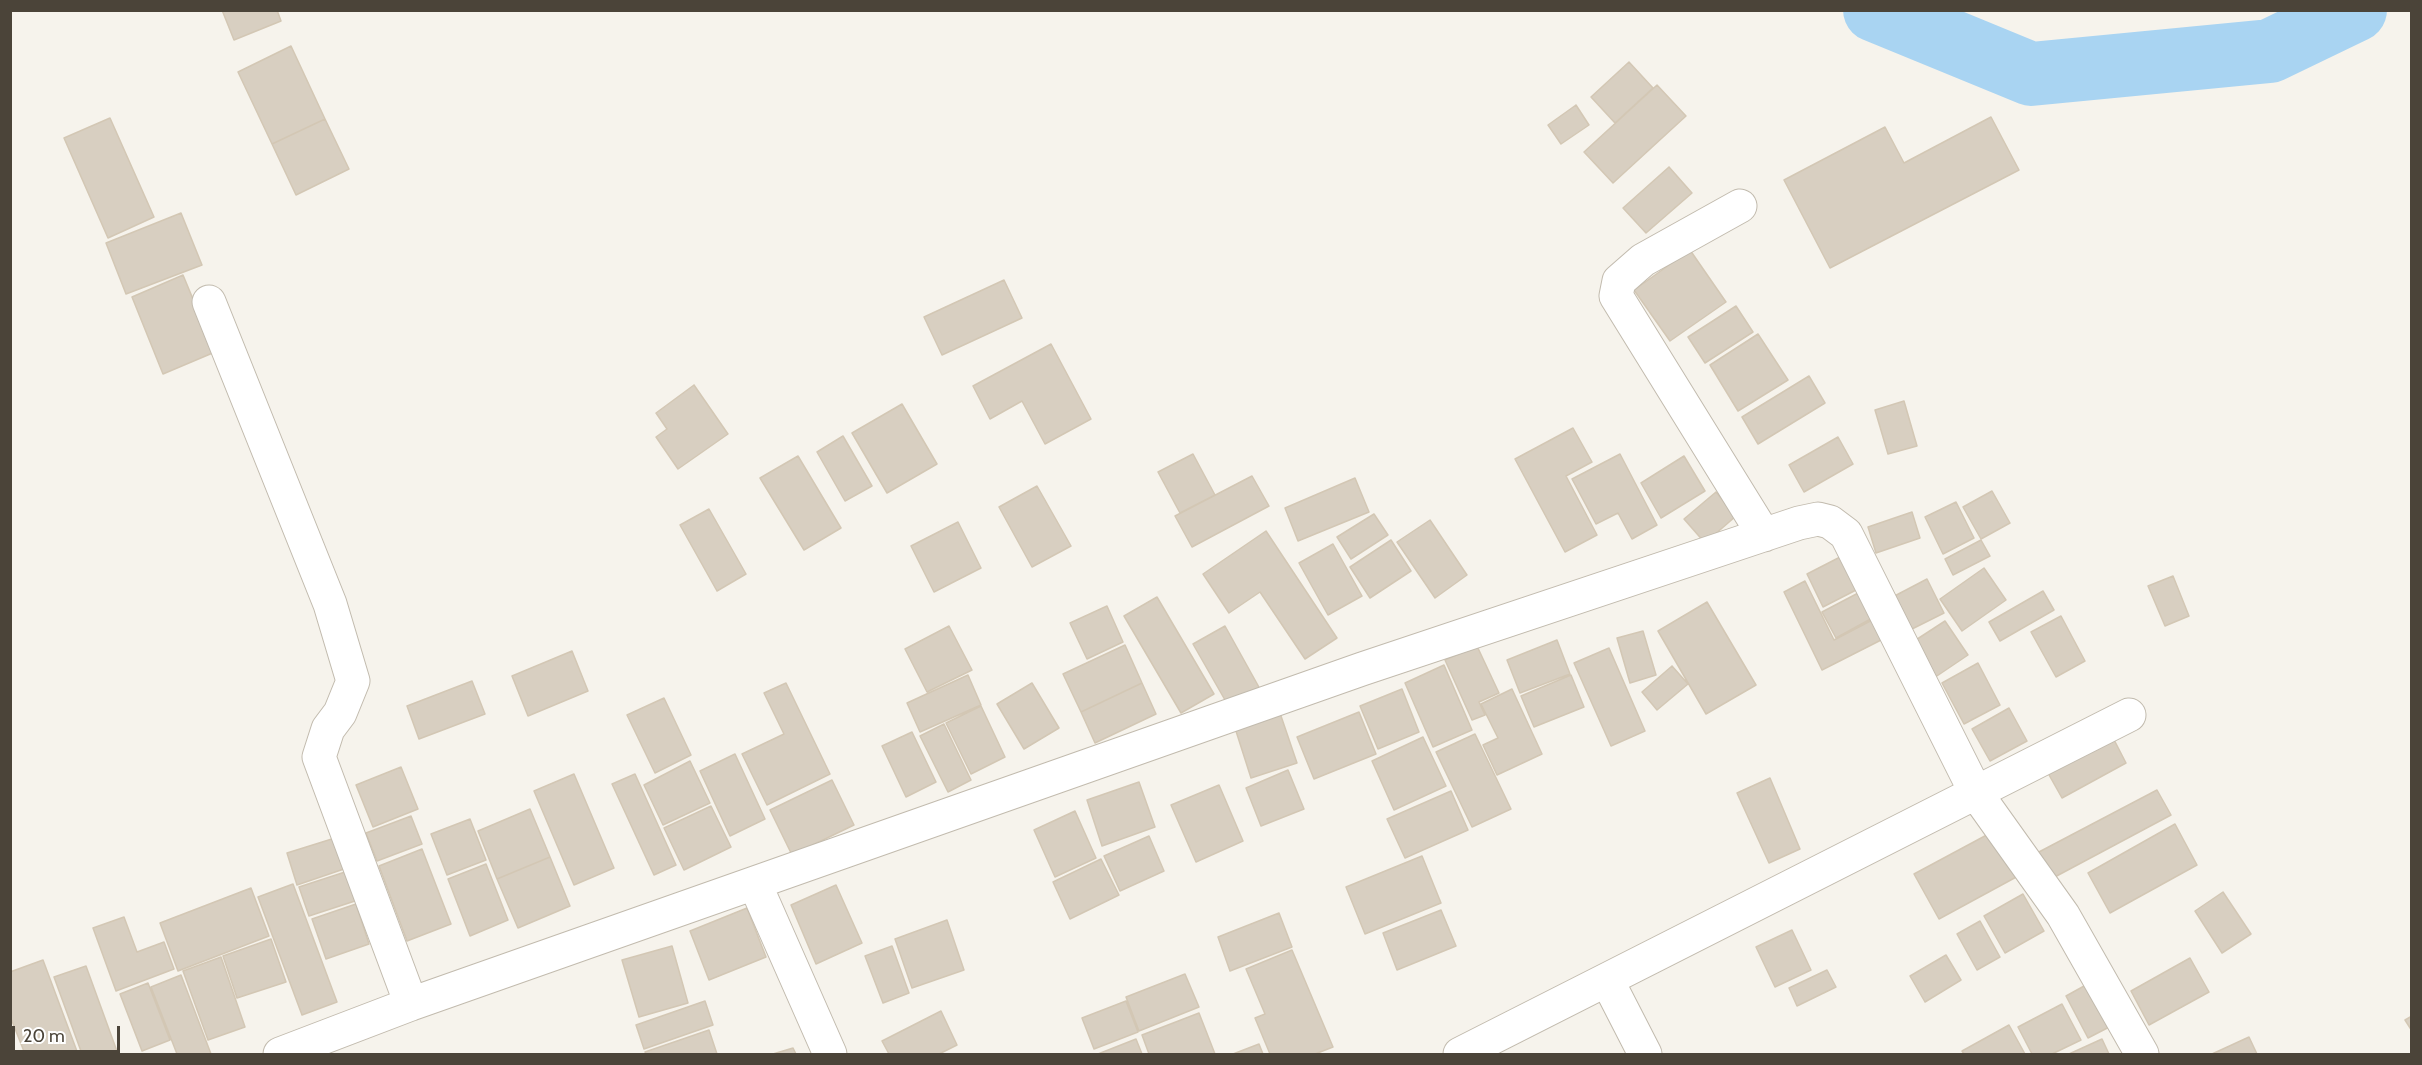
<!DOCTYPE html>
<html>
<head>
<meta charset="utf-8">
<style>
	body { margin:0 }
	#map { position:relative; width:2422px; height:1065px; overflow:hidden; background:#f6f3ec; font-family:Cabin,sans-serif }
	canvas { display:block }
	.frame { position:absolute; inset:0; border:12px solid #4b4439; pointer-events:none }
	.scale { position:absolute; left:12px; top:1026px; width:108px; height:27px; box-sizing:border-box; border:3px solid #4b4439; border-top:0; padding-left:8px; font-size:18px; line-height:21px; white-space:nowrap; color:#4b4439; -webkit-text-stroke:4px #fff; paint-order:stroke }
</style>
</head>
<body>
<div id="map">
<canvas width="2422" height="1065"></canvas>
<div class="frame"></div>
<div class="scale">20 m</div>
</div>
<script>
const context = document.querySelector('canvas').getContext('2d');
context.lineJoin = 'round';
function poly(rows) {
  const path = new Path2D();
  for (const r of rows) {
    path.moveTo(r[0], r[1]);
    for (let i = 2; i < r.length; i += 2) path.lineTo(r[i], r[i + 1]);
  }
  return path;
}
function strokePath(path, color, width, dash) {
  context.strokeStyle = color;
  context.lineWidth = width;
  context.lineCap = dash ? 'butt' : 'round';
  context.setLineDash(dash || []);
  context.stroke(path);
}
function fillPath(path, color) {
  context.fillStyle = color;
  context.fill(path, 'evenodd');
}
strokePath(poly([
	[1875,10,2031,74,2270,51,2355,10]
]), '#a9d4f2', 64);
const building = poly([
	[222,10,277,10,281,21,234,40,222,10],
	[291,46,325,119,272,144,238,72,291,46],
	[1629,62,1653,88,1615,123,1591,97,1629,62],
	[1657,85,1686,116,1613,183,1584,152,1657,85],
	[1576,105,1589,125,1561,144,1548,125,1576,105],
	[1991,117,2019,170,1830,268,1784,180,1885,127,1904,163,1991,117],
	[110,118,154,217,108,238,64,138,110,118],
	[325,119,349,169,296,195,272,144,325,119],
	[1669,167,1692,193,1646,233,1623,208,1669,167],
	[181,213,202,265,126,294,106,243,181,213],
	[1690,250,1726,302,1670,341,1634,290,1690,250],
	[183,275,215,352,163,374,132,297,183,275],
	[1004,280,1022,318,942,355,924,317,1004,280],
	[1736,306,1753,332,1705,363,1688,337,1736,306],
	[1758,334,1788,380,1738,411,1710,365,1758,334],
	[1051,344,1091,419,1045,444,1022,401,990,419,973,386,1051,344],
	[1809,376,1825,403,1758,444,1742,417,1809,376],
	[694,385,728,434,678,469,656,437,667,429,656,413,694,385],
	[1904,401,1917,446,1888,454,1875,410,1904,401],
	[902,404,937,464,887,493,852,433,902,404],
	[1573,428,1592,462,1566,476,1597,535,1565,552,1515,459,1573,428],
	[843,436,872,486,845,501,817,452,843,436],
	[1838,437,1853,464,1804,492,1789,465,1838,437],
	[1193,454,1215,495,1180,513,1158,472,1193,454],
	[1620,454,1657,525,1632,539,1618,513,1596,524,1572,479,1620,454],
	[798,456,841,528,804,550,760,478,798,456],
	[1684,456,1705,491,1661,518,1641,483,1684,456],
	[1252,476,1269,506,1192,547,1175,516,1252,476],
	[1355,478,1369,512,1298,541,1285,508,1355,478],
	[1037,486,1071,546,1032,567,999,507,1037,486],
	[1992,491,2010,523,1981,539,1963,507,1992,491],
	[1716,492,1736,516,1705,543,1684,519,1716,492],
	[1956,502,1974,538,1943,554,1925,517,1956,502],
	[709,509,746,574,717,591,680,525,709,509],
	[1912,512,1920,538,1876,553,1868,527,1912,512],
	[1374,514,1388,535,1351,559,1337,537,1374,514],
	[1430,520,1467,575,1435,598,1397,542,1430,520],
	[958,522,981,568,934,592,911,546,958,522],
	[1266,531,1337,638,1305,659,1260,592,1229,613,1203,574,1266,531],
	[1391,540,1411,571,1370,598,1350,567,1391,540],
	[1981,540,1990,556,1953,575,1945,559,1981,540],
	[1333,544,1362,596,1328,615,1299,563,1333,544],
	[1844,555,1860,588,1823,607,1807,574,1844,555],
	[1984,568,2006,600,1962,631,1940,599,1984,568],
	[2173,576,2189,616,2165,626,2148,586,2173,576],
	[1927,579,1944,613,1902,634,1885,601,1927,579],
	[1805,581,1834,640,1878,617,1887,637,1822,670,1784,592,1805,581],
	[1862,591,1876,616,1836,638,1822,612,1862,591],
	[2043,591,2054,610,2000,641,1989,622,2043,591],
	[1157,597,1214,694,1181,713,1124,616,1157,597],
	[1707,602,1756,685,1706,714,1658,631,1707,602],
	[1107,606,1123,642,1087,659,1070,623,1107,606],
	[2061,616,2085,661,2056,677,2031,632,2061,616],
	[1945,621,1968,655,1928,682,1905,647,1945,621],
	[949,626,972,670,927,692,905,649,949,626],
	[1225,626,1260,689,1229,707,1193,644,1225,626],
	[1643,631,1656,675,1630,683,1617,638,1643,631],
	[1557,640,1570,674,1520,693,1507,660,1557,640],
	[1125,645,1142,683,1081,712,1063,674,1125,645],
	[1477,646,1499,693,1479,702,1485,715,1472,720,1445,660,1477,646],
	[1609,648,1645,731,1611,746,1574,663,1609,648],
	[572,651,588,691,528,716,512,676,572,651],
	[1978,663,2000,705,1964,724,1942,683,1978,663],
	[1444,665,1472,730,1433,747,1405,683,1444,665],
	[1672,666,1688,684,1657,710,1642,692,1672,666],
	[968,675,981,705,920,732,907,703,968,675],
	[1571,675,1584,707,1534,727,1521,696,1571,675],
	[472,681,485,714,419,739,407,706,472,681],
	[786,683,830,774,767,805,742,754,784,734,764,693,786,683],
	[1032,683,1059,728,1024,749,997,704,1032,683],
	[1142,683,1156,714,1095,743,1081,712,1142,683],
	[1402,689,1419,732,1378,749,1360,706,1402,689],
	[1512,689,1542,754,1497,775,1483,745,1498,738,1481,704,1512,689],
	[664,698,691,755,655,773,627,715,664,698],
	[981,706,1005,757,971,774,946,723,981,706],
	[2009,708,2027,741,1990,761,1972,729,2009,708],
	[1359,712,1376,754,1314,779,1297,737,1359,712],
	[1280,713,1297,763,1251,778,1235,728,1280,713],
	[944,724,971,780,948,792,920,736,944,724],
	[2109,730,2126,763,2062,798,2044,766,2109,730],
	[912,732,936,782,906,797,882,746,912,732],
	[1475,734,1511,809,1472,827,1436,752,1475,734],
	[1423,737,1446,786,1394,810,1372,761,1423,737],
	[735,754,765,819,730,836,700,771,735,754],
	[690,761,710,803,663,825,644,785,690,761],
	[401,767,418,809,373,827,356,785,401,767],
	[1288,770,1304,809,1261,826,1246,788,1288,770],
	[574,774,614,868,574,885,534,791,574,774],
	[635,774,676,865,654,875,612,784,635,774],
	[1770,778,1800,849,1769,863,1737,793,1770,778],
	[832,780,854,825,792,855,770,810,832,780],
	[1139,782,1155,827,1102,846,1087,800,1139,782],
	[1219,785,1243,841,1196,862,1171,805,1219,785],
	[2157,790,2171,815,2051,879,2037,853,2157,790],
	[1451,791,1468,830,1405,858,1387,819,1451,791],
	[711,806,731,847,684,870,664,828,711,806],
	[530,809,550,857,497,879,478,831,530,809],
	[1075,811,1096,858,1055,877,1034,830,1075,811],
	[411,816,422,844,377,861,366,833,411,816],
	[470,819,486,860,447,875,431,834,470,819],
	[2175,824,2197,865,2110,913,2088,873,2175,824],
	[1996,830,2020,875,1939,919,1914,874,1996,830],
	[1149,836,1164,871,1120,891,1104,856,1149,836],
	[335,838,344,869,297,885,287,853,335,838],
	[422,849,451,924,407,941,379,866,422,849],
	[1422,856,1441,903,1365,934,1346,887,1422,856],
	[550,857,570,906,518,928,497,879,550,857],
	[1101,859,1119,895,1070,919,1053,882,1101,859],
	[486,864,508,920,470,936,448,879,486,864],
	[345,872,355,901,309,916,299,887,345,872],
	[293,884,337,1002,302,1015,258,897,293,884],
	[836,885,862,943,816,964,791,905,836,885],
	[251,888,269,936,178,971,160,923,251,888],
	[2223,892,2251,934,2222,953,2195,911,2223,892],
	[2023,894,2044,931,2005,953,1984,916,2023,894],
	[356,904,369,944,326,959,312,919,356,904],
	[747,908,766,957,709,980,690,931,747,908],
	[1441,910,1456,946,1397,970,1383,933,1441,910],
	[1279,913,1292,947,1230,971,1218,937,1279,913],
	[124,917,137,952,164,942,174,969,116,991,93,928,124,917],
	[947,920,964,970,912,988,895,939,947,920],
	[1980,921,2000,957,1977,970,1957,934,1980,921],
	[1792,930,1811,970,1775,987,1756,947,1792,930],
	[271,939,286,982,237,998,223,956,271,939],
	[672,946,688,1003,639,1017,622,960,672,946],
	[892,946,909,993,883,1003,865,956,892,946],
	[1292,950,1333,1047,1315,1054,1270,1054,1255,1018,1265,1014,1246,969,1292,950],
	[1946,955,1961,980,1925,1002,1910,976,1946,955],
	[221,957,245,1027,208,1040,183,971,221,957],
	[2190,958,2209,992,2149,1025,2131,991,2190,958],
	[43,960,78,1054,25,1054,10,1016,10,972,43,960],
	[86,966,118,1054,82,1054,54,977,86,966],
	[1827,970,1836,987,1797,1006,1789,988,1827,970],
	[1185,974,1199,1007,1139,1031,1126,997,1185,974],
	[181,975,211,1054,177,1054,151,987,181,975],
	[2095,980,2117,1023,2088,1038,2066,996,2095,980],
	[148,983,170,1040,142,1051,120,994,148,983],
	[705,1001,713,1025,644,1049,636,1025,705,1001],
	[1126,1001,1138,1032,1094,1049,1082,1018,1126,1001],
	[2062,1004,2081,1040,2052,1054,2032,1054,2018,1027,2062,1004],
	[941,1011,957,1045,939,1054,889,1054,882,1041,941,1011],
	[1199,1013,1215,1054,1149,1054,1142,1035,1199,1013],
	[2412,1016,2412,1031,2405,1020,2412,1016],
	[2009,1025,2025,1054,1964,1054,1962,1051,2009,1025],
	[709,1030,717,1054,646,1054,645,1052,709,1030],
	[2249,1037,2257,1054,2212,1054,2249,1037],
	[1136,1039,1142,1054,1098,1054,1136,1039],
	[2102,1039,2109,1054,2069,1054,2102,1039],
	[1259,1044,1263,1054,1233,1054,1259,1044],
	[793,1048,796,1054,773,1054,793,1048]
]);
fillPath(building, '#d8cfc1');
strokePath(building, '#d3c7b4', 1.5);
const street = poly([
	[1740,206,1643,260,1619,281,1616,296,1764,535],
	[209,302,330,604,353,681,340,713,328,729,319,757,411,1004],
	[755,884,830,1054],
	[1607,980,1645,1054],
	[280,1054,411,1004,1362,669,1799,523,1818,519,1830,522,1846,534,1976,793,2063,915,2142,1054],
	[1460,1054,2129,715]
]);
strokePath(street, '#c2bbae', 35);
strokePath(street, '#fff', 33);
</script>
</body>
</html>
